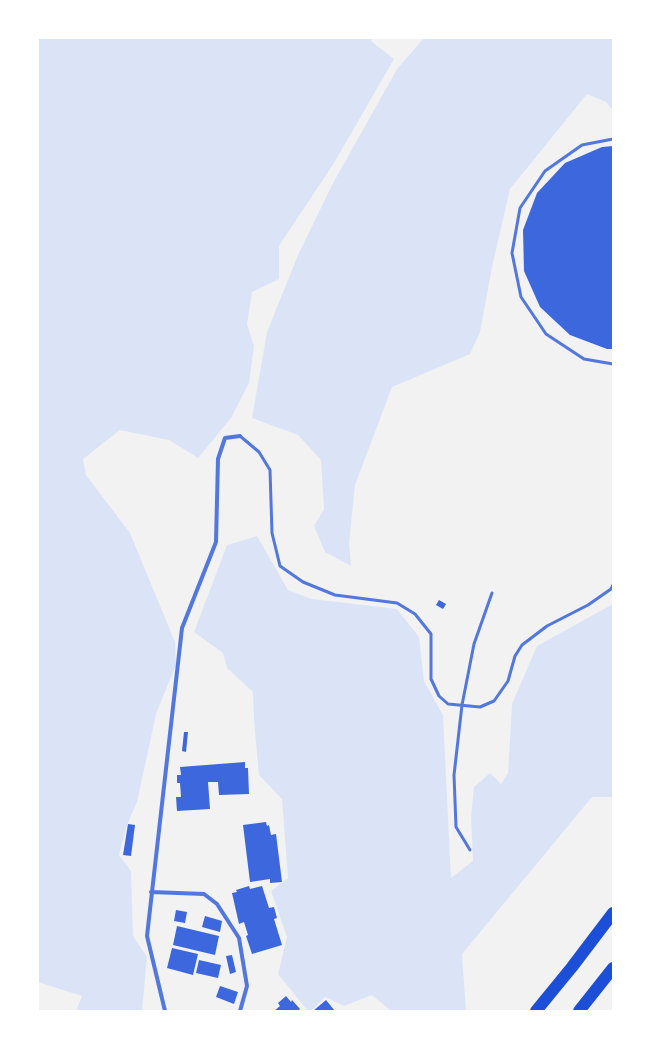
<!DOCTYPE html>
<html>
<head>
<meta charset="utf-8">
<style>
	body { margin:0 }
	#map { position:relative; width:651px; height:1049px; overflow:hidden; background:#f2f2f2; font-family:"PT Sans",sans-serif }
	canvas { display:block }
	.frame { position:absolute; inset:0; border:39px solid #fff; pointer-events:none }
</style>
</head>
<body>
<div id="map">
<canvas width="651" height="1049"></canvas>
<div class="frame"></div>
</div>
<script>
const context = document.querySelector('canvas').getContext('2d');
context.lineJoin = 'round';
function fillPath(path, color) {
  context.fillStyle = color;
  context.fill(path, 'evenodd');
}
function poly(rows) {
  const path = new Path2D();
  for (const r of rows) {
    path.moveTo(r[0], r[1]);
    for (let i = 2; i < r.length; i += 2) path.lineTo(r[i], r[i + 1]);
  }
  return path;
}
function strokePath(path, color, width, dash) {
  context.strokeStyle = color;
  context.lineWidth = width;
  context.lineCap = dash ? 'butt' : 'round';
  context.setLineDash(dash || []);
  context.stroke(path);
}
fillPath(poly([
	[38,38,373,38,371,41,394,59,334,163,279,246,279,279,252,292,247,324,254,346,249,383,231,418,198,458,169,440,120,430,83,459,86,475,130,533,175,642,176,665,156,714,137,802,127,825,119,855,131,871,133,936,147,957,142,1011,76,1011,82,996,38,982],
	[424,38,613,38,613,111,606,102,587,94,510,189,492,267,480,332,470,354,392,387,355,485,349,543,351,566,325,552,314,526,324,509,321,460,298,435,252,418,267,332,298,255,333,183,397,69],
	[257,536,288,590,312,599,397,609,419,637,424,681,443,715,451,878,473,861,471,817,474,787,490,773,501,784,508,773,512,704,537,646,613,604,613,797,592,797,462,954,466,1011,391,1011,372,995,344,1006,325,997,311,1011,308,1011,278,974,287,937,271,891,288,878,282,799,259,775,254,721,253,692,227,668,223,653,194,632,227,545]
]), '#dbe4f7');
fillPath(poly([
	[613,146,613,349,607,349,570,335,540,307,524,271,523,230,537,193,565,163,602,147],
	[439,600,446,604,443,609,436,605],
	[184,732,188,732,186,752,182,751],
	[245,762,245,768,248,768,249,794,219,795,218,782,208,782,210,809,177,811,176,797,181,797,180,783,177,783,177,775,181,775,180,767],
	[266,822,267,826,269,825,271,835,276,834,282,882,270,883,270,879,250,882,243,825],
	[128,824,135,825,131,856,123,855],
	[249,886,250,889,262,886,269,908,274,907,277,918,274,919,282,945,252,954,246,936,248,935,244,922,239,924,232,893,237,892,236,890],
	[176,910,187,912,185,923,174,921],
	[205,916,222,921,220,932,202,927],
	[177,926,219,936,215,955,173,945],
	[172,948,198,954,193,975,167,968],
	[232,955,236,972,230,974,226,956],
	[199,960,221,965,218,978,196,973],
	[220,986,238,992,234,1004,216,997],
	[286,996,291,1002,292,1000,300,1009,298,1011,274,1011,280,1006,278,1003],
	[326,1000,335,1011,313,1011]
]), '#3d67dc');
strokePath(poly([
	[613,139,582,145,545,171,520,208,512,253,521,297,546,334,584,359,613,364],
	[240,436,259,452,270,470,272,533,280,566,303,582,335,595,397,603,415,614,431,634,431,679,439,696,448,704,480,707,494,701,508,681,515,656,522,645,547,626,588,605,611,589,613,585],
	[470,850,456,827,454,775,462,705,474,644,492,593]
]), '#5277de', 3);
strokePath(poly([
	[151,892,204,894,217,904,239,938,247,986,240,1011],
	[165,1011,147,936,182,628,216,542,218,459,225,438,240,436]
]), '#5277de', 4);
strokePath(poly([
	[536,1011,572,967,613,913],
	[579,1011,613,968]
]), '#1d4ed8', 12);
</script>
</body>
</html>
